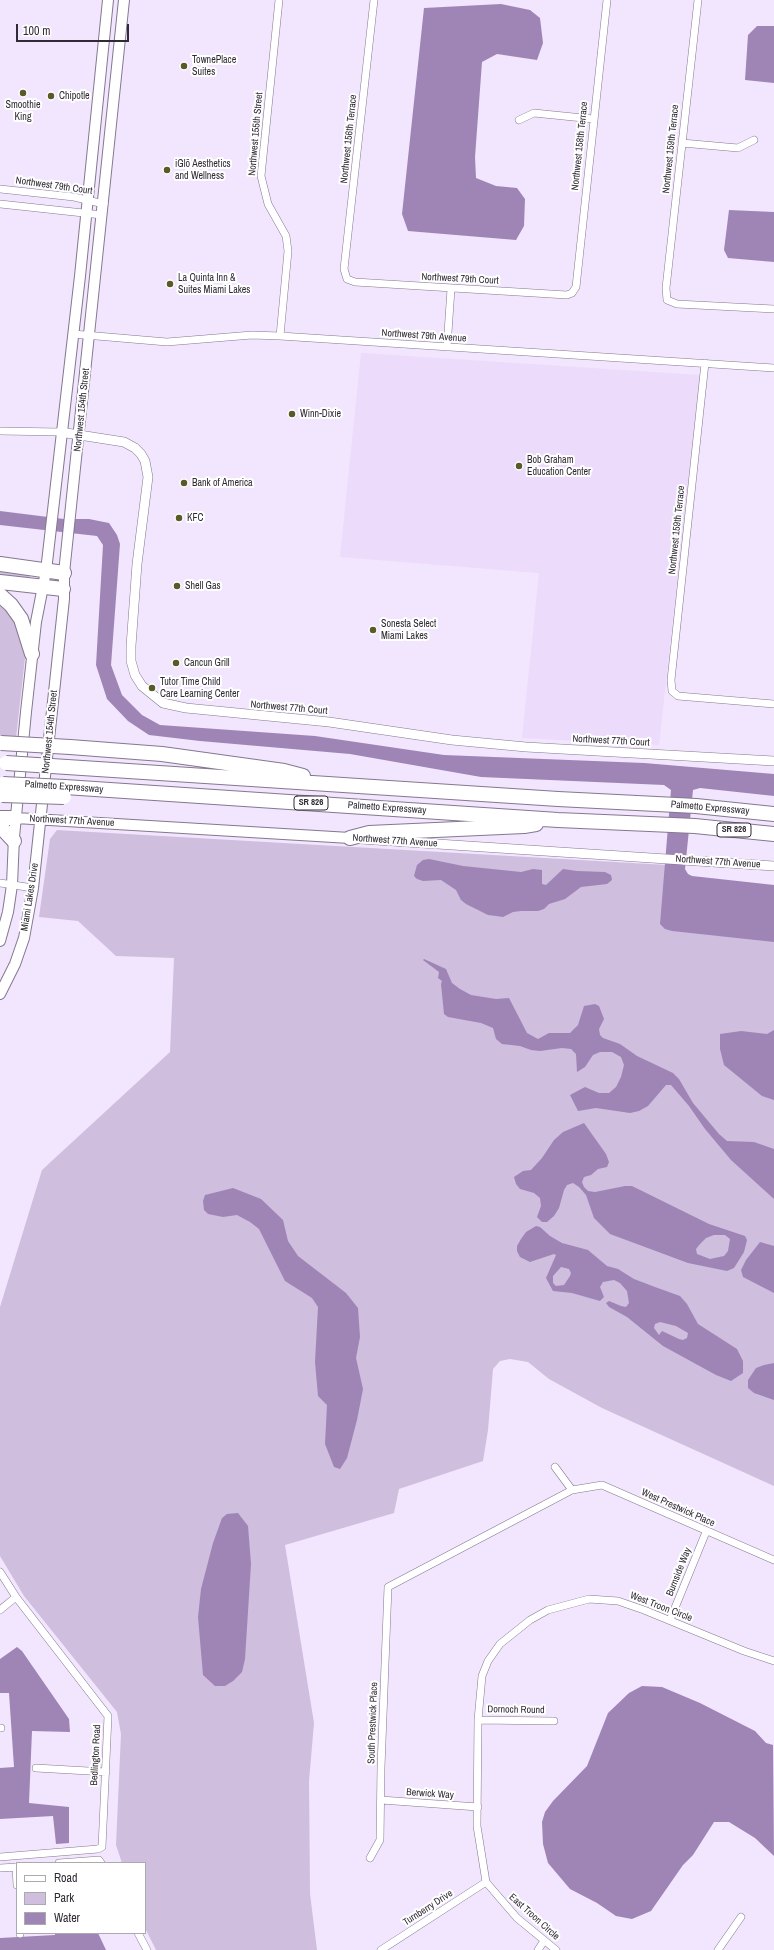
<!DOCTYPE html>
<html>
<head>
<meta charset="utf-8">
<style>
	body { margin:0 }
	#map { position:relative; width:774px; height:1950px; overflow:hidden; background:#f2e5fe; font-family:"Archivo Narrow",sans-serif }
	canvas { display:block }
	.legend { position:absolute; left:16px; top:1862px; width:130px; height:72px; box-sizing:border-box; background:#fff; border:1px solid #acaaae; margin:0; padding:5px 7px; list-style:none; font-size:12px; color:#302a34 }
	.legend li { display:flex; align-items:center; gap:8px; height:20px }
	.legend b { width:20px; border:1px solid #acaaae }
	.scale { position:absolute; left:16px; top:24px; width:113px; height:18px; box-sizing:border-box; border:2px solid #302a34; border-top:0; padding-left:5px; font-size:12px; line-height:14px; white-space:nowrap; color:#302a34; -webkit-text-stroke:3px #fff; paint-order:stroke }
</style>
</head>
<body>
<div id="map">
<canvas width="774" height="1950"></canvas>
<ul class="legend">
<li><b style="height:5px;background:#fff"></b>Road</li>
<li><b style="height:11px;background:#cfbede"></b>Park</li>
<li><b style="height:11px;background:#9f85b5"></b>Water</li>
</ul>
<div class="scale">100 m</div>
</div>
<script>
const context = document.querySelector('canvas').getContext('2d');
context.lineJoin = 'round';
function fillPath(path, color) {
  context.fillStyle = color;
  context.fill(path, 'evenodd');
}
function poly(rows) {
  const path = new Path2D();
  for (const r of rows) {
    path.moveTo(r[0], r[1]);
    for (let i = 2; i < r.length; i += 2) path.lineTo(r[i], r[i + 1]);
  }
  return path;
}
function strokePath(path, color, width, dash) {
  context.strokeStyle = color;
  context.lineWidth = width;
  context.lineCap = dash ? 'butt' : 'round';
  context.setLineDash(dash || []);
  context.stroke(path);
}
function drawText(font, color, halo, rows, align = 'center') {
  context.font = font + ' "Archivo Narrow",sans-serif';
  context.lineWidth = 4;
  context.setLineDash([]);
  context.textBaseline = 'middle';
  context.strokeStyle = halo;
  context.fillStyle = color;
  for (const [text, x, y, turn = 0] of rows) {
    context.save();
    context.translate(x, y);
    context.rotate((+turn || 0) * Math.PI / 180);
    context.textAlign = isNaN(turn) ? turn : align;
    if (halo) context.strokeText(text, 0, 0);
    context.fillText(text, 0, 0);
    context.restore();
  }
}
fillPath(poly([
	[361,353,700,375,659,745,522,738,539,573,340,557]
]), '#ecdbfb');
fillPath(poly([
	[0,569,29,575,30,578,30,580,0,577],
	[0,601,23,634,25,658,16,738,0,737],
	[57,830,667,865,774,936,774,1486,602,1408,549,1379,528,1362,510,1359,500,1361,493,1369,488,1430,483,1461,399,1489,394,1513,285,1545,314,1723,309,1781,310,1894,317,1950,156,1950,145,1928,145,1863,122,1863,116,1845,121,1734,117,1712,24,1596,0,1556,0,1307,42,1170,170,1052,174,958,116,956,78,921,39,917,50,839]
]), '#cfbede');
fillPath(poly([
	[501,4,530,10,540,18,543,43,537,60,497,54,482,62,475,157,476,178,496,186,517,188,525,199,524,226,516,240,408,231,402,214,424,8],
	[757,26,774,26,774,83,745,80,748,35],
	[729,210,774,212,774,262,728,258,724,250],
	[0,511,64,519,89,519,109,523,117,535,120,544,111,665,122,695,142,715,160,725,315,736,444,755,644,763,774,774,774,796,700,788,693,790,685,869,688,874,692,876,774,885,774,942,672,931,665,929,660,924,671,790,664,785,481,777,350,754,200,741,149,735,128,721,107,699,96,665,103,545,97,536,0,525],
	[429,859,463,866,521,872,533,869,542,870,542,884,546,885,563,869,577,871,605,872,611,875,612,880,607,884,581,887,565,899,549,904,544,909,538,911,521,911,513,912,503,917,496,916,488,915,466,904,461,900,456,890,441,880,423,881,417,879,414,876,417,865,423,860],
	[424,959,446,969,452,983,460,989,471,995,496,999,509,998,527,1033,538,1039,549,1033,570,1033,578,1025,584,1006,595,1004,599,1006,604,1019,599,1029,600,1035,603,1038,620,1044,637,1056,673,1073,679,1079,693,1103,719,1134,727,1141,754,1142,774,1149,774,1199,731,1160,705,1129,689,1106,671,1085,666,1085,648,1106,639,1111,630,1113,596,1108,578,1111,570,1095,585,1087,599,1093,609,1093,616,1087,621,1077,624,1065,621,1057,612,1052,600,1052,593,1055,585,1067,577,1072,576,1054,571,1049,562,1048,540,1051,531,1050,520,1046,502,1044,496,1039,493,1028,481,1023,448,1017,444,1014,441,984,442,981,438,978,439,972,423,960],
	[774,1030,774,1100,762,1096,724,1065,720,1049,720,1034,741,1031,767,1034],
	[584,1123,606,1154,609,1162,607,1167,598,1169,591,1175,584,1177,582,1182,584,1187,588,1191,595,1192,625,1186,632,1186,709,1224,745,1236,747,1240,744,1252,734,1268,727,1271,688,1263,610,1234,594,1218,586,1195,579,1187,573,1183,567,1185,564,1190,559,1208,554,1216,547,1222,542,1222,537,1217,541,1206,540,1198,534,1193,520,1189,516,1184,514,1177,523,1171,531,1170,542,1158,554,1140,563,1132],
	[714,1235,725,1235,730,1239,728,1251,724,1256,710,1259,697,1254,696,1249,700,1244,706,1238],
	[233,1188,261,1199,283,1220,288,1241,298,1256,346,1293,358,1308,360,1337,356,1358,363,1389,357,1420,347,1458,340,1469,334,1467,325,1444,327,1405,318,1396,315,1362,318,1307,312,1298,285,1281,259,1229,250,1222,237,1215,223,1217,208,1214,204,1210,203,1201,205,1195],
	[536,1226,540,1227,550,1236,562,1243,588,1250,607,1266,618,1269,634,1279,655,1287,680,1296,687,1304,698,1324,737,1349,743,1361,743,1373,731,1381,716,1375,663,1346,627,1317,609,1307,606,1303,609,1301,621,1306,626,1307,629,1303,627,1291,620,1283,614,1280,603,1282,600,1287,604,1297,600,1301,572,1293,553,1291,546,1278,556,1255,554,1254,530,1262,520,1257,517,1251,517,1246,521,1239,526,1232],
	[561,1267,569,1269,571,1273,570,1276,564,1285,556,1286,553,1283,553,1276],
	[660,1322,676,1326,688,1333,687,1338,683,1340,679,1339,662,1331,659,1335,654,1328,655,1324],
	[760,1242,774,1246,774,1293,743,1277,741,1270,746,1260],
	[774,1363,774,1400,754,1393,748,1388,748,1380,756,1368,764,1365],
	[238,1513,248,1526,251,1564,245,1659,242,1672,233,1681,225,1686,215,1686,203,1675,198,1617,201,1589,213,1543,222,1518,227,1514],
	[17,1647,22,1651,69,1719,70,1732,32,1731,29,1803,69,1807,69,1843,56,1844,53,1816,0,1819,0,1768,14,1767,9,1693,0,1693,0,1659],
	[642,1686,662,1687,700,1703,755,1731,766,1743,773,1745,774,1856,755,1838,729,1822,714,1822,693,1855,683,1865,651,1911,632,1919,616,1916,597,1903,570,1889,548,1863,543,1844,542,1822,545,1812,553,1801,587,1766,608,1713,629,1693],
	[55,1933,98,1933,106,1950,0,1950,0,1938,55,1935]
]), '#9f85b5');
const minor = poly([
	[279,0,261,176,268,204,286,236,288,251,280,336],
	[374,0,344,269,347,279,355,282,567,295,572,293,576,287,607,0],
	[698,0,666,288,667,300,677,304,774,309],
	[519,120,534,113,593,119],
	[682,143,738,148,754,140],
	[0,189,74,197,104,204],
	[0,204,102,215],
	[73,334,167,342,252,335,280,336,774,368],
	[447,347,451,289],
	[705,363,671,680,672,691,678,696,774,704],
	[0,431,60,432],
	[0,883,33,888],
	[555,1467,572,1490],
	[0,1572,16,1597,108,1716,102,1847,98,1849,0,1857],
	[0,1610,16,1597],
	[670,1620,706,1532],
	[478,1720,554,1721],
	[0,1728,1,1728],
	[36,1768,106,1772],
	[381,1800,478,1807],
	[370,1858,380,1840,381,1767,388,1587,572,1490,602,1485,774,1560],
	[59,1863,99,1860,101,1863],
	[16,1867,17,1885],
	[0,1868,17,1867],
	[20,1933,20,1934],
	[138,1933,147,1950],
	[381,1950,486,1882],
	[538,1950,544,1941],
	[556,1950,517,1918,486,1882,477,1826,478,1720,482,1676,488,1661,500,1644,530,1620,548,1610,589,1599,618,1601,644,1610,744,1651,774,1661],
	[718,1950,741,1917]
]);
const tertiary = poly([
	[60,432,124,442,135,448,141,454,145,461,148,477,137,564,131,646,131,661,135,675,142,686,163,703,186,708,329,722,452,740,526,747,774,761],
	[361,839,774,866]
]);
const secondary = poly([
	[16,818,350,838],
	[0,941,8,912,12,885,14,837,26,712,36,622,46,571,80,276,108,0],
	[0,994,15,964,24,938,33,888,64,599,64,573,124,0]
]);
const motorway = poly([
	[0,564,64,573],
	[0,582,63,589],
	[0,595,11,605,21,619,32,654],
	[70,747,162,754,284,771,303,776],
	[67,767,558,799,696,806,774,814],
	[65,787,558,820,695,826,774,834],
	[0,818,16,818],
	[0,826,14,841],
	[350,838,369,833,524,826,536,824]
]);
strokePath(minor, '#84788f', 8);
strokePath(tertiary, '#84788f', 10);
strokePath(secondary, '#84788f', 12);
strokePath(motorway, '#84788f', 16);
strokePath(minor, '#fff', 7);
strokePath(tertiary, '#fff', 9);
strokePath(secondary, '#fff', 10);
strokePath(motorway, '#fff', 14);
const motorwayBridge = poly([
	[1,743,70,747],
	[6,763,67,767],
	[3,784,65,787],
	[2,795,64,797]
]);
strokePath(motorwayBridge, '#84788f', 16, []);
strokePath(motorwayBridge, '#fff', 14);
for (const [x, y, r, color] of [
	[184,66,4,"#595a28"],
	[23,93,4,"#595a28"],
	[51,96,4,"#595a28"],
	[167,170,4,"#595a28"],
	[170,284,4,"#595a28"],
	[292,414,4,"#595a28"],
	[519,466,4,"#595a28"],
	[184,483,4,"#595a28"],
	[179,518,4,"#595a28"],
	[177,586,4,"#595a28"],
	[373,630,4,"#595a28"],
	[176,663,4,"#595a28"],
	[152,688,4,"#595a28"]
]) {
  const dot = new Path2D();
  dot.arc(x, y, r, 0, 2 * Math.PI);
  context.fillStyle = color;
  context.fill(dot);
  strokePath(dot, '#fff', 1.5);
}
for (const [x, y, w] of [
	[311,803,34],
	[734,830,34]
]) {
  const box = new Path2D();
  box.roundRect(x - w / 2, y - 7, w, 14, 3);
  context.fillStyle = '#fff';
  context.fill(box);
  strokePath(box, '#302a34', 1);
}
drawText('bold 9px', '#302a34', null, [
	["SR 826",311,803],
	["SR 826",734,830]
]);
drawText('10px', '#302a34', '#fff', [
	["TownePlace",192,60],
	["Suites",192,72],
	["Chipotle",59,96],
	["Smoothie",23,105,"center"],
	["King",23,117,"center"],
	["iGlō Aesthetics",175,164],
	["and Wellness",175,176],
	["La Quinta Inn &",178,278],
	["Suites Miami Lakes",178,290],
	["Winn-Dixie",300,414],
	["Bob Graham",527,460],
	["Education Center",527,472],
	["Bank of America",192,483],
	["KFC",187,518],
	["Shell Gas",185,586],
	["Sonesta Select",381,624],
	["Miami Lakes",381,636],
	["Cancun Grill",184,663],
	["Tutor Time Child",160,682],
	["Care Learning Center",160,694]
], 'left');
drawText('10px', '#302a34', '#fff', [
	["Northwest 155th Street",256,134,-85],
	["Northwest 156th Terrace",349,139,-84],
	["Northwest 158th Terrace",580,146,-84],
	["Northwest 159th Terrace",671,149,-84],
	["Northwest 79th Court",54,186,8],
	["Northwest 79th Court",460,279,3],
	["Northwest 79th Avenue",424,336,4],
	["Northwest 154th Street",82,410,-84],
	["Northwest 159th Terrace",677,530,-84],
	["Northwest 77th Court",289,708,5],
	["Northwest 154th Street",50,732,-84],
	["Northwest 77th Court",611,741,3],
	["Palmetto Expressway",64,787,4],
	["Palmetto Expressway",387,808,4],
	["Palmetto Expressway",710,808,5],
	["Northwest 77th Avenue",72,821,3],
	["Northwest 77th Avenue",395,841,4],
	["Northwest 77th Avenue",718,862,4],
	["Miami Lakes Drive",30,897,-81],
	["West Prestwick Place",678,1508,24],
	["Burnside Way",679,1572,-68],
	["West Troon Circle",661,1607,21],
	["Dornoch Round",516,1710,1],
	["South Prestwick Place",373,1723,-88],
	["Bedlington Road",96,1755,-87],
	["Berwick Way",430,1794,4],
	["Turnberry Drive",428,1908,-33],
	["East Troon Circle",534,1917,42]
]);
</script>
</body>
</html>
